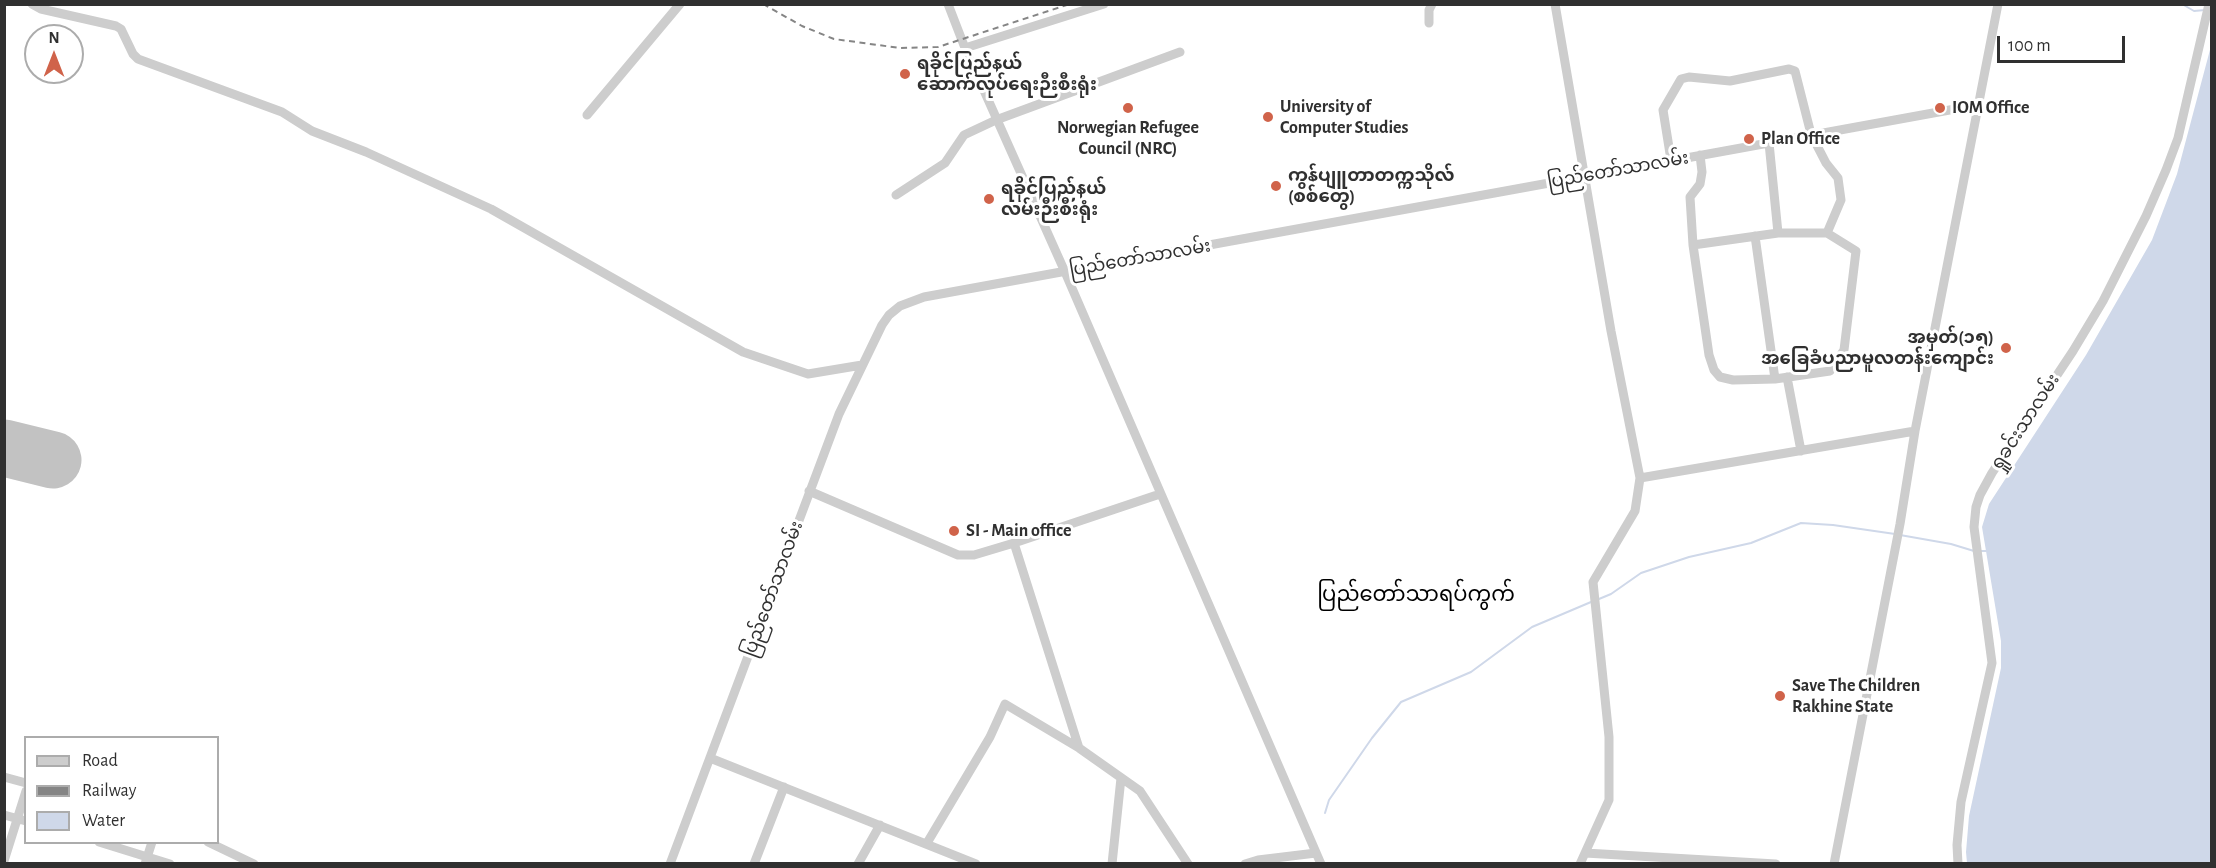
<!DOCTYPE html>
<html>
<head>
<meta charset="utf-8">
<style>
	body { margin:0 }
	#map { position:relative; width:2216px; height:868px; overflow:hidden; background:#fff; font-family:"Alegreya Sans",sans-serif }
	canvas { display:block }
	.frame { position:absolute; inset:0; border:6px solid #303030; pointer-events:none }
	.legend { position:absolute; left:24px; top:736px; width:195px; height:108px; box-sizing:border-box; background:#fff; border:2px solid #acacac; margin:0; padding:8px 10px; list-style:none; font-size:18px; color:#303030 }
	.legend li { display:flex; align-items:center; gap:12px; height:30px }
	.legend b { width:30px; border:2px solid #acacac }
	.north { position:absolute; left:24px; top:24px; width:60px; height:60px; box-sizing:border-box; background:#fff; border:2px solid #acacac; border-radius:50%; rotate:0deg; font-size:16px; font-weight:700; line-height:24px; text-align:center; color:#303030 }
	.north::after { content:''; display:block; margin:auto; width:21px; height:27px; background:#d0634a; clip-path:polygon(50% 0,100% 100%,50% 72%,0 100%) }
	.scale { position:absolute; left:1997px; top:36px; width:128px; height:27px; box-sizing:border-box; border:3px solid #303030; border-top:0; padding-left:8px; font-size:18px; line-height:21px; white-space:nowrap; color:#303030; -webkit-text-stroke:4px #fff; paint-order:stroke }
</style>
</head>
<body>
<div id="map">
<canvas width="2216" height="868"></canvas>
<div class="frame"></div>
<ul class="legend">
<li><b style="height:8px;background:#cdcdcd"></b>Road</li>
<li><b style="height:8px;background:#858585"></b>Railway</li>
<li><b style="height:16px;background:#cfd8e9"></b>Water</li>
</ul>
<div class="north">N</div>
<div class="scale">100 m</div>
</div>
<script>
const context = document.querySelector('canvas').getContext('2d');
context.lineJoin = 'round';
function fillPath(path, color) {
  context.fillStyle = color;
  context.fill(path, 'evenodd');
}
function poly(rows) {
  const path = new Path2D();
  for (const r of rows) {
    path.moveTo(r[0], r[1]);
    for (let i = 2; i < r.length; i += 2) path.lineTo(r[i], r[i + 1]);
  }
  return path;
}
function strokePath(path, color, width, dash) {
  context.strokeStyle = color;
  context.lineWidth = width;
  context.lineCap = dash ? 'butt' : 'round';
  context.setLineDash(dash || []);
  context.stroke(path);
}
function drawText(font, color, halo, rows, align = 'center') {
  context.font = font + ' "Alegreya Sans","Noto Sans Myanmar",sans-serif';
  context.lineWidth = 6;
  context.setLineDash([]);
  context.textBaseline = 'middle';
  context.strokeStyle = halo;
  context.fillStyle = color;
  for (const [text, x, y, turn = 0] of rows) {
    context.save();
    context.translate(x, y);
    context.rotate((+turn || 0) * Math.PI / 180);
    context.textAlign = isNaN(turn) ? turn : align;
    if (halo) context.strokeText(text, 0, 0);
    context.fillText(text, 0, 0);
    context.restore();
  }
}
fillPath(poly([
	[2211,46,2211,863,1967,863,1966,852,1969,816,2001,668,2001,641,1982,527,1989,504,2086,355,2152,240,2177,174]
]), '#cfd8e9');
strokePath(poly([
	[2182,4,2194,11,2205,10],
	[1900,535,1951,544,1974,551],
	[1979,551,1986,551],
	[1599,599,1611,594,1641,573,1689,557,1751,543,1801,523,1833,525,1895,534],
	[1325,813,1329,800,1372,738,1401,702,1471,672,1532,627,1591,602]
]), '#cfd8e9', 2);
strokePath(poly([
	[4,448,53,460]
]), '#c2c2c2', 57);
strokePath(poly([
	[32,4,41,9,116,26,121,29,133,54,138,59,282,112,312,131,366,152,491,209,743,352,808,374,862,365],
	[948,4,965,48,1065,272,1321,864],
	[1555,4,1611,331,1640,478,1915,431],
	[1429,23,1429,10,1432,4],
	[965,48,1104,4],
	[587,115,680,4],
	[1769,143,1778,233],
	[1671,160,1663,110,1681,79,1689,77,1730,81,1789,69,1795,71,1811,134,1826,163,1838,178,1841,200,1827,233],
	[896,195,945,163,964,135,996,120,1180,52],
	[1755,236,1775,379],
	[1693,245,1709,355,1714,370,1720,377,1733,380,1775,379,1830,371,1844,350,1856,251,1827,233,1778,233,1693,245,1690,197,1700,184,1702,172,1700,155],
	[1787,377,1801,451],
	[809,491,958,555,974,555,1014,543],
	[1079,748,1014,543,1160,494],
	[710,758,976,864],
	[4,777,26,783],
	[4,815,26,821],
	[99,842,170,864],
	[208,842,254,864],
	[927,843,990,737,1005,704,1079,748,1140,791,1188,864],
	[1585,853,1776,864],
	[4,861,26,791],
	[145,864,152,842],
	[670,864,839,414,882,325,889,315,900,306,924,297,1977,105],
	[754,864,784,787],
	[858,864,880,825],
	[1112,864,1121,778],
	[1245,864,1258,860,1316,853],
	[1580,864,1609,800,1609,737,1593,582,1635,511,1640,478],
	[1834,864,1900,524,1915,431,1998,4],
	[1958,864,1957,845,1961,802,1992,663,1974,527,1976,507,1980,495,1992,473,2073,351,2103,301,2146,216,2166,170,2178,138,2209,4]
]), '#cdcdcd', 9);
strokePath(poly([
	[763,4,802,26,834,39,900,48,938,47,1070,4]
]), '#858585', 2, [6, 4.5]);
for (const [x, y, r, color] of [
	[905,74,6,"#d0634a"],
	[1128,108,6,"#d0634a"],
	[1940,108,6,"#d0634a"],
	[1268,117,6,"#d0634a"],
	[1749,139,6,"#d0634a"],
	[1276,186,6,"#d0634a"],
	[989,199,6,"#d0634a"],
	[2006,348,6,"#d0634a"],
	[954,531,6,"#d0634a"],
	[1780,696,6,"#d0634a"]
]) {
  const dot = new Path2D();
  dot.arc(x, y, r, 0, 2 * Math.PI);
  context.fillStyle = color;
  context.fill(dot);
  strokePath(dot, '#fff', 2);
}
drawText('bold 18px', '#303030', '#fff', [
	["ရခိုင်ပြည်နယ်",917,64],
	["ဆောက်လုပ်ရေးဉီးစီးရုံး",917,85],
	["University of",1280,107],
	["Computer Studies",1280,128],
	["IOM Office",1952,108],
	["Norwegian Refugee",1128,128,"center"],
	["Council (NRC)",1128,149,"center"],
	["Plan Office",1761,139],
	["ကွန်ပျူတာတက္ကသိုလ်",1288,176],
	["(စစ်တွေ)",1288,197],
	["ရခိုင်ပြည်နယ်",1001,189],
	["လမ်းဉီးစီးရုံး",1001,210],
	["အမှတ်(၁၅)",1994,338,"right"],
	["အခြေခံပညာမူလတန်းကျောင်း",1994,359,"right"],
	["SI - Main office",966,531],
	["Save The Children",1792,686],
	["Rakhine State",1792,707]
], 'left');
drawText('18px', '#303030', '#fff', [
	["ပြည်တော်သာလမ်း",1618,170,-10],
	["ပြည်တော်သာလမ်း",1140,258,-10],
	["ရှုခင်းသာလမ်း",2025,422,-57],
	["ပြည်တော်သာလမ်း",773,589,-70]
]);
drawText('21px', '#000', '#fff', [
	["ပြည်တော်သာရပ်ကွက်",1416,595]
]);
</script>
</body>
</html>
